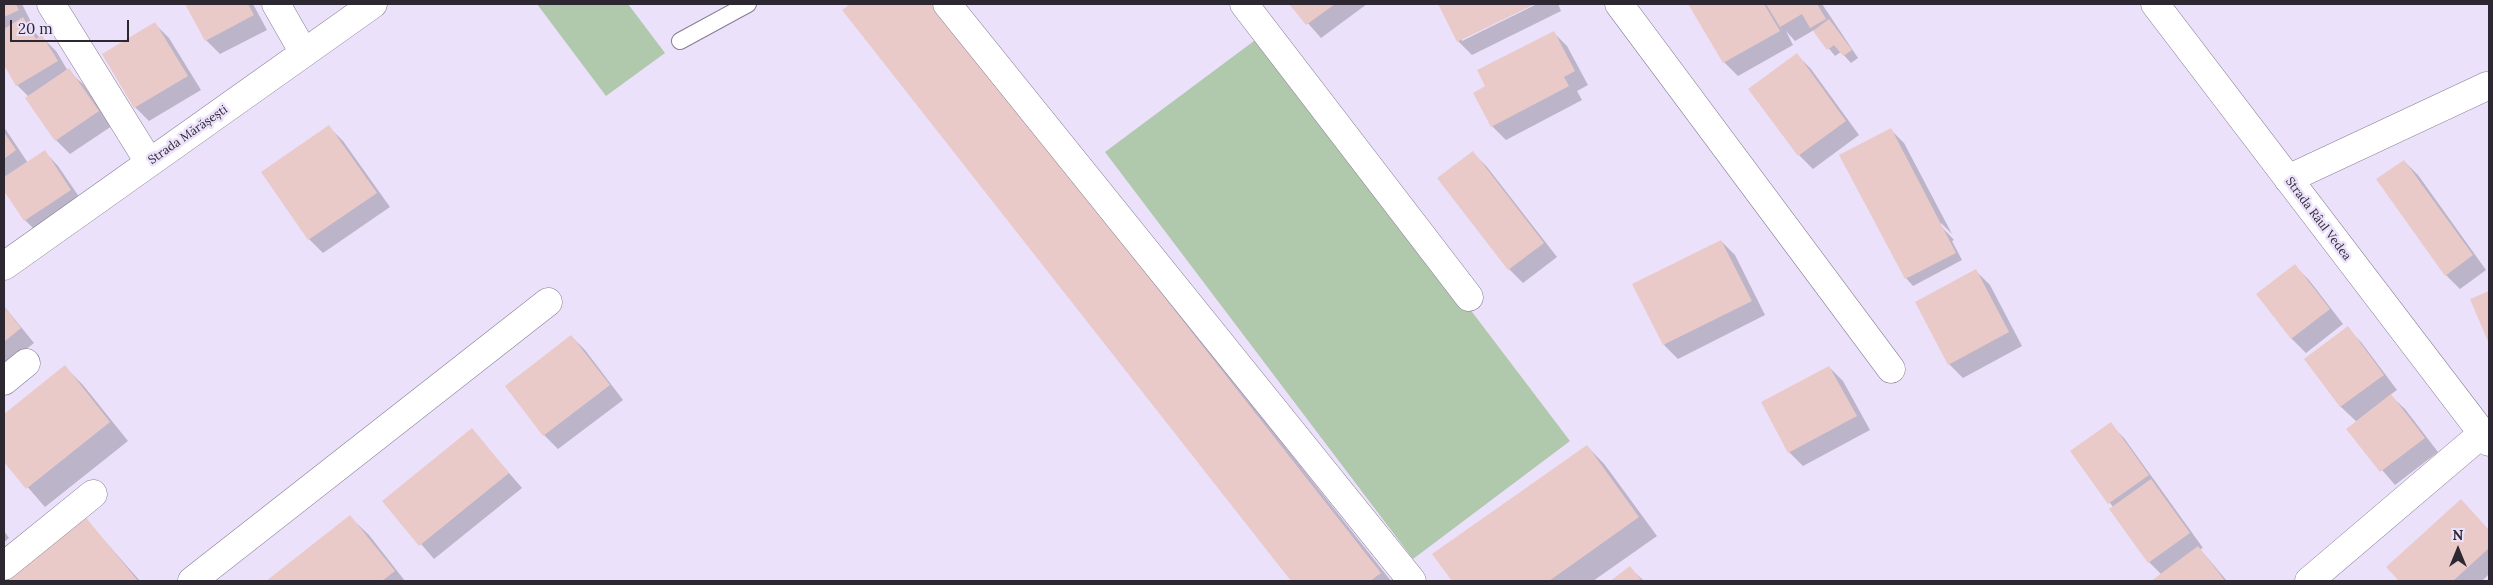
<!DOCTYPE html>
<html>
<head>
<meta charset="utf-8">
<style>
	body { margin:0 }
	#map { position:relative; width:2493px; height:585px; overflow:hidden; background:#ece1fa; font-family:Lora,serif }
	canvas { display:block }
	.frame { position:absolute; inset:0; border:5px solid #2c2731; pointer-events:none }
	.north { position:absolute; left:2433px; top:525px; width:50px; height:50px; -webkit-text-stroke:4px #ece1fa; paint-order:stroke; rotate:0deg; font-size:14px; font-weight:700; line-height:20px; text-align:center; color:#2c2731 }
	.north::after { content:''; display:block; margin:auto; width:18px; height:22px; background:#2c2731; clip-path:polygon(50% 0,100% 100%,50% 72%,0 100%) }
	.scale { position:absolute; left:10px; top:20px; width:119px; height:22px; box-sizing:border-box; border:2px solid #2c2731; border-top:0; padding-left:6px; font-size:15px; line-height:18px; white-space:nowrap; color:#2c2731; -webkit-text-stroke:4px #ece1fa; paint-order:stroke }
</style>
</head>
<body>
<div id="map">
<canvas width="2493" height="585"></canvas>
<div class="frame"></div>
<div class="north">N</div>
<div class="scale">20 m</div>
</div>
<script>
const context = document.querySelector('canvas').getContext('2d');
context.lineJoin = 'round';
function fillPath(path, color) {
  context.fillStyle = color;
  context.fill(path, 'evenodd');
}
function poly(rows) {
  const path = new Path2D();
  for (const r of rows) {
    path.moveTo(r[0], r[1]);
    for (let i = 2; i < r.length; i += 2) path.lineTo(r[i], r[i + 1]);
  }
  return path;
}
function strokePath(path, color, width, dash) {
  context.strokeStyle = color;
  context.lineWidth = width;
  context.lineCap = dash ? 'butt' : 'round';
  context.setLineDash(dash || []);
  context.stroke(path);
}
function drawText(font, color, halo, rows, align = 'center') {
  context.font = font + ' Lora,serif';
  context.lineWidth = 5;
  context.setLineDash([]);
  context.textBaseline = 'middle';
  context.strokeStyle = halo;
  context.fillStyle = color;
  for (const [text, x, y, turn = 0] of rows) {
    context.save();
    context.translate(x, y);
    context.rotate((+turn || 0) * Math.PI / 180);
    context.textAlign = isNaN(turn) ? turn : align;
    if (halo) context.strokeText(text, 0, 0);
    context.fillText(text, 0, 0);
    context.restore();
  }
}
fillPath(poly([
	[537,4,628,4,665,53,606,96],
	[1262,35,1570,441,1413,559,1105,152]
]), '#b0c8ac');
fillPath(poly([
	[4,4,22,4,32,24,29,25,40,38,42,37,56,51,68,71,83,84,112,126,70,154,56,140,29,97,17,85,4,63],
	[187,4,253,4,267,30,220,54,206,40],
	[852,4,937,4,1391,581,1293,581,844,10],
	[1291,4,1367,4,1321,38],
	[1440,4,1532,4,1462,38,1462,41,1537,4,1558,4,1561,11,1472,55,1458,41],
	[1689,4,1822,4,1858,58,1851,63,1841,52,1835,56,1814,30,1795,41,1786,31,1793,45,1738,76,1724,62],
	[155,24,169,38,201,90,149,121,135,107,103,55],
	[1553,32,1567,46,1588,85,1577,91,1582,100,1506,140,1492,126],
	[1797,55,1811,69,1859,135,1813,169,1799,155],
	[4,127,28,163,45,152,58,166,84,204,39,234,25,220,4,189],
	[329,127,343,141,390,207,323,253,309,239],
	[1890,129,1904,143,1952,234,1941,223,1941,226,1954,240,1952,241,1962,260,1913,286,1906,278],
	[1473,153,1487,167,1557,257,1523,283,1509,269],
	[2404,161,2418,175,2486,270,2460,289,2446,275],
	[1721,241,1735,255,1765,315,1678,359,1664,345],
	[2295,266,2309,280,2343,324,2306,353,2292,339,2258,294],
	[1976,271,1990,285,2022,346,1963,378,1949,364],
	[4,306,34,343,4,367],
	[2347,328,2361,342,2397,390,2390,395,2405,409,2438,452,2395,485,2347,429,2357,422,2341,407,2306,359],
	[571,336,585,350,623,400,558,449,544,435,506,387],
	[65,367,83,385,128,441,45,507,4,460,4,415],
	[1829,367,1843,381,1870,430,1803,466,1789,452,1763,403],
	[2110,424,2124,438,2203,548,2200,549,2227,581,2153,581,2162,575,2149,562,2113,507,2072,451],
	[472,430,522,488,434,559,384,501],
	[1587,446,1605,465,1657,536,1593,581,1453,581,1434,555],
	[2475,515,2489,531,2489,574,2482,581,2401,581,2388,568],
	[83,516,140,581,4,581],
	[350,517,369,535,405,581,268,581],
	[4,531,9,538,4,542],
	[1630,568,1644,581,1612,581]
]), '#0003');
fillPath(poly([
	[4,4,16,4,19,10,4,17],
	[185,4,248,4,254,15,205,41],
	[850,4,934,4,1381,573,1370,581,1291,581,842,10],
	[1289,4,1335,4,1306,25],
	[1438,4,1535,4,1457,42],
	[1688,4,1764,4,1780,31,1723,63],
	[1766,4,1817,4,1826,19,1810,28,1802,14,1780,27],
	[23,17,36,39,42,35,58,61,16,86,4,65,4,29],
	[1829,19,1852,50,1843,56,1834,45,1827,50,1813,31],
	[155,22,188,76,134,108,102,54],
	[1554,31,1575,71,1564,77,1569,86,1491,127,1473,93,1485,86,1477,70],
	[1797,53,1846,121,1798,156,1748,89],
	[69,68,99,111,55,141,25,98],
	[329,125,377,193,308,240,261,172],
	[1891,128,1956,253,1905,279,1839,155],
	[4,132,16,150,4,159],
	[45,150,71,190,24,221,4,191,4,177],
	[1473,151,1544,243,1508,270,1437,178],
	[2404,160,2473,255,2445,276,2376,179],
	[1721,240,1752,301,1663,345,1632,284],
	[2295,264,2330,309,2291,339,2256,294],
	[1976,269,2009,332,1948,365,1915,302],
	[2489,291,2489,344,2470,299],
	[4,306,21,328,4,342],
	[2348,326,2384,375,2340,407,2304,359],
	[571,335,610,385,543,436,505,386],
	[65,365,110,422,26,489,4,462,4,414],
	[1829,366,1857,416,1788,453,1761,402],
	[2391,394,2425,438,2380,472,2346,429],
	[2111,422,2149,475,2108,504,2070,451],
	[472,428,509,473,419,546,382,501],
	[1587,445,1639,517,1549,581,1452,581,1432,554],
	[2151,479,2190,533,2148,563,2109,509],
	[2461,499,2489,530,2489,548,2453,581,2399,581,2386,567],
	[83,514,138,581,4,581,4,580],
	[350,515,395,571,382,581,266,581],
	[2198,546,2225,581,2151,581],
	[1630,566,1642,581,1610,581]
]), '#eacac8');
const lane = poly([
	[680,41,748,4]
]);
const street = poly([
	[51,4,149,162],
	[276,4,304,53],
	[947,4,1412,581],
	[1244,4,1469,297],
	[1619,4,1891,369],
	[2155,4,2489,442],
	[2288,179,2487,86],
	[4,266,373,4],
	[4,381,26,363],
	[4,566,93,494],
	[192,581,548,302],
	[2309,581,2483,433]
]);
strokePath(lane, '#867c92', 18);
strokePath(street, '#867c92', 29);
strokePath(lane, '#fff', 16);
strokePath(street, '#fff', 28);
drawText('12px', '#2c2731', '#ece1fa', [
	["Strada Mărășești",188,135,-35],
	["Strada Râul Vedea",2318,219,53]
]);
</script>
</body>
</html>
